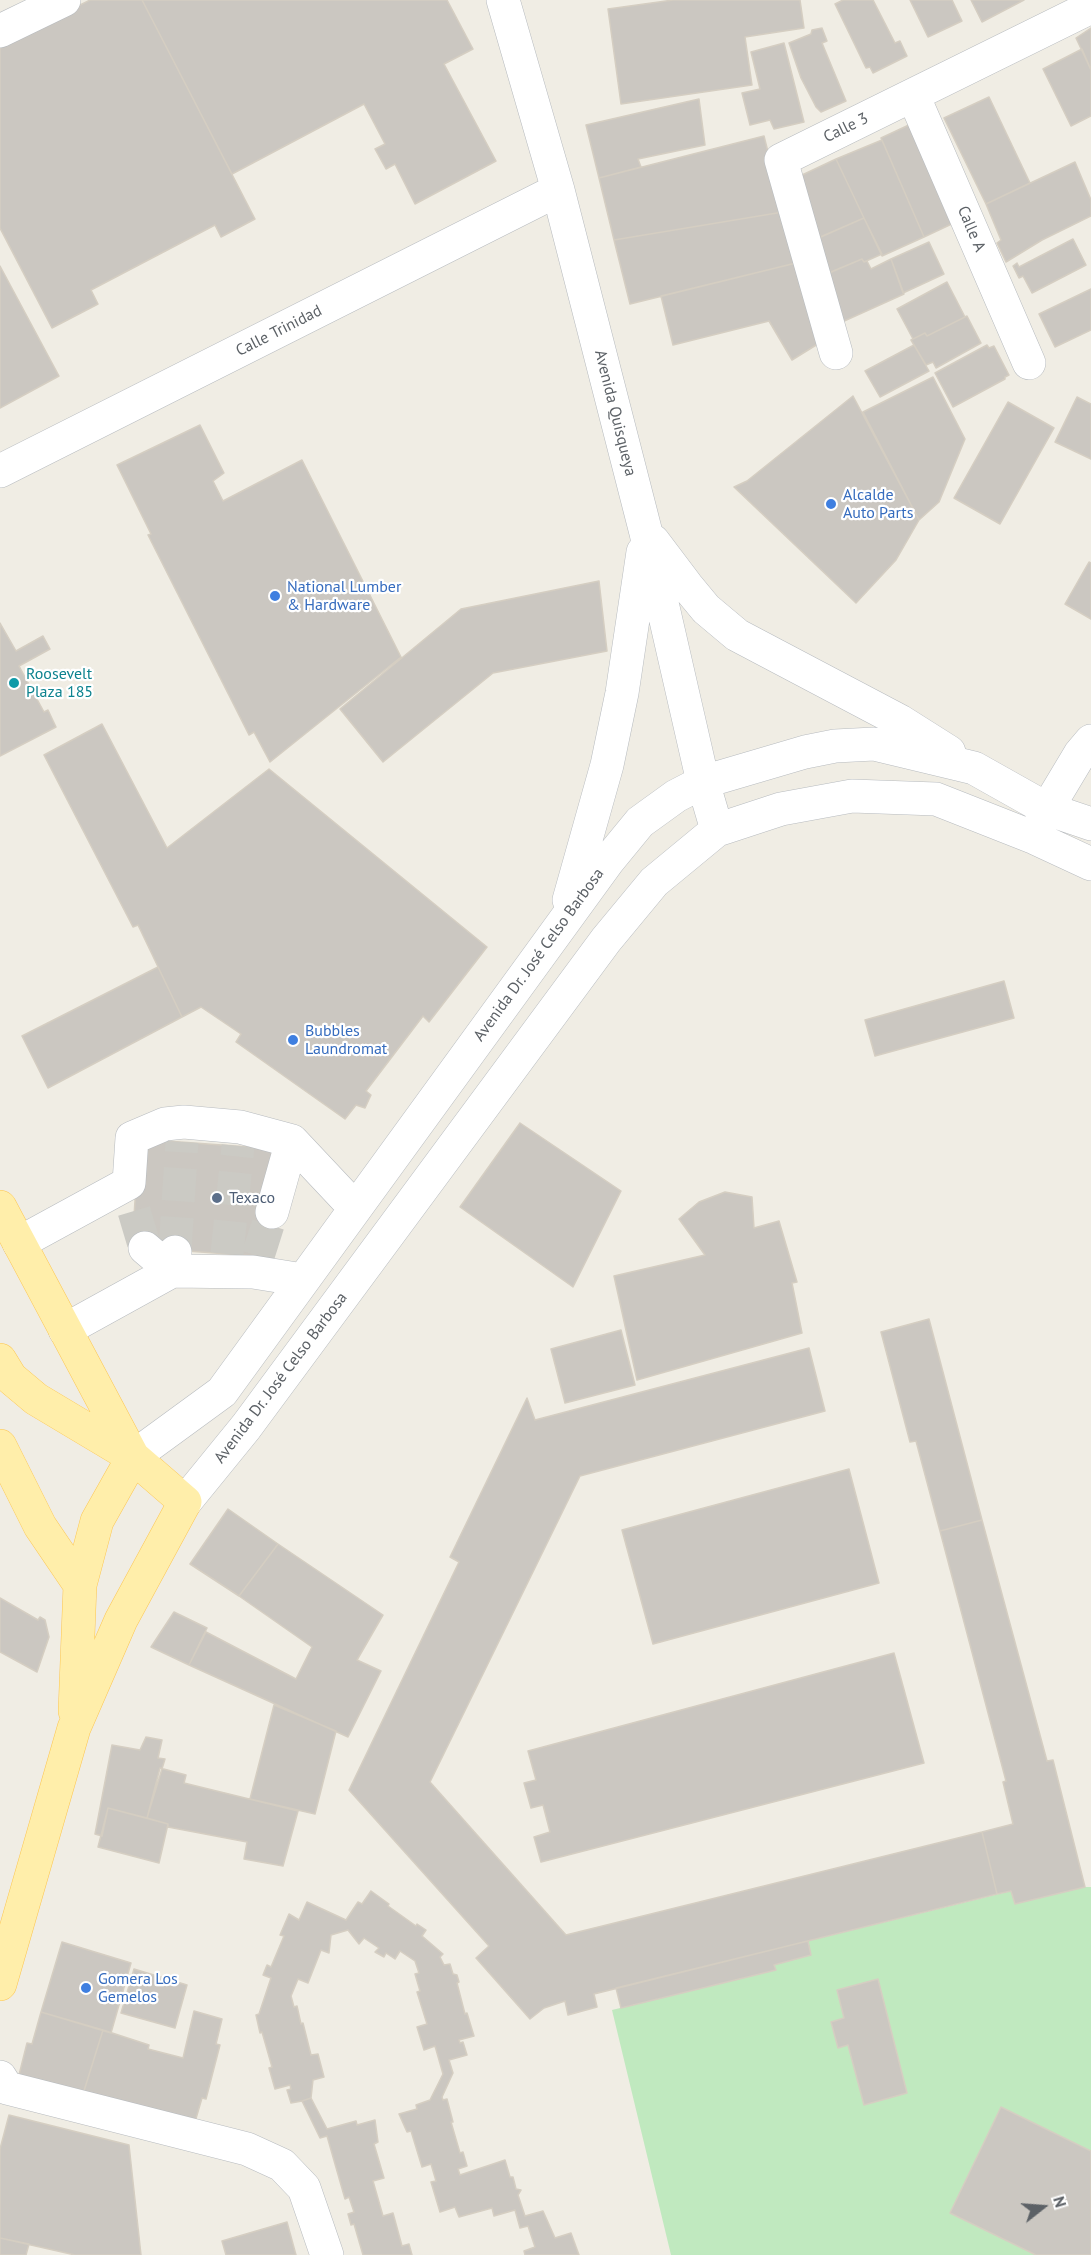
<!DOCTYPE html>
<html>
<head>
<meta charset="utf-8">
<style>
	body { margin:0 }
	#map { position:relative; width:1091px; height:2255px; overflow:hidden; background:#f0ede4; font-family:"PT Sans",sans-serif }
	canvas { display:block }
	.north { position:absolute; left:1013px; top:2177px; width:60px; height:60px; -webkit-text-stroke:4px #fff; paint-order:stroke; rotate:73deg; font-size:16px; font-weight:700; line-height:24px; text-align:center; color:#5c6166 }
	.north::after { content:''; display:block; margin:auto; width:21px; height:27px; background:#5c6166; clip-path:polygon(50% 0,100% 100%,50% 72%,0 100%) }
</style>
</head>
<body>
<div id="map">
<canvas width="1091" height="2255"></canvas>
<div class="north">N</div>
</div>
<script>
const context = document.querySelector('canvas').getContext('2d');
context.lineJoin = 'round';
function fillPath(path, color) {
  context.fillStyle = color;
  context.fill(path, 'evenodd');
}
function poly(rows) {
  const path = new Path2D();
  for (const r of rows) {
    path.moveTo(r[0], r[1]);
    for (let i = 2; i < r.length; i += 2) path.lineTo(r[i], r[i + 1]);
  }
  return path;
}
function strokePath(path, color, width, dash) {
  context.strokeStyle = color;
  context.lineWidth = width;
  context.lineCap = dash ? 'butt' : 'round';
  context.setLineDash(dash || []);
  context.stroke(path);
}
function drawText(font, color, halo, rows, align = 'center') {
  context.font = font + ' "PT Sans",sans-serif';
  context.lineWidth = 4.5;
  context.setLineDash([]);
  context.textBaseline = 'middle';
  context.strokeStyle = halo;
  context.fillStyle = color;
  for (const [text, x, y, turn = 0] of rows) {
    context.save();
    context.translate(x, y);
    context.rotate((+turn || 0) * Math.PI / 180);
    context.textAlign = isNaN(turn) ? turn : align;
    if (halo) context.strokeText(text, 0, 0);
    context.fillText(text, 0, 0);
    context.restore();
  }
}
fillPath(poly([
	[1085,1887,1091,1887,1091,2255,671,2255,612,2010,775,1970,774,1965,811,1955,808,1941,1011,1891,1015,1904]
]), '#c0e9bf');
const building = poly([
	[90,0,142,0,255,219,221,237,215,225,91,290,98,304,52,328,0,228,0,45,90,0],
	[142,0,447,0,473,49,444,64,496,161,415,204,395,164,386,169,375,149,385,144,364,104,232,174,142,0],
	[673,0,800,0,804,28,745,37,752,85,621,104,608,9,673,0],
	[843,0,873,0,895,43,900,41,907,56,873,73,870,67,866,68,835,4,843,0],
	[910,0,952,0,962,21,928,37,910,0],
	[971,0,1024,0,982,22,971,0],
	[822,28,827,41,822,43,846,101,821,112,816,107,801,78,789,43,811,34,812,30,822,28],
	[1091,28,1091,70,1076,38,1091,28],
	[784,43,804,122,774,129,770,120,750,125,742,93,760,89,751,52,784,43],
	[1082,49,1091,70,1091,116,1071,126,1043,69,1082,49],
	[989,97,1030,183,986,204,944,118,989,97],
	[699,99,705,145,638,159,641,167,599,178,586,125,699,99],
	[911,124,958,221,924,237,881,138,911,124],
	[764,136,783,212,614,240,599,178,764,136],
	[882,140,924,237,882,256,836,159,882,140],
	[836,159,864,218,814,240,800,176,836,159],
	[1075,162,1091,200,1091,216,1042,240,1006,262,997,243,1001,240,986,204,1075,162],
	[783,212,796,263,630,304,614,240,783,212],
	[864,218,882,254,864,262,862,259,826,274,811,241,864,218],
	[1073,239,1086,265,1032,293,1023,276,1019,278,1013,266,1017,263,1019,267,1073,239],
	[929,242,944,274,903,293,891,259,929,242],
	[862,259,864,262,867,261,871,269,891,259,904,294,842,322,822,276,862,259],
	[796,263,821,342,792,360,769,321,673,345,661,296,796,263],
	[0,266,59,376,0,408,0,266],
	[947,282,965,317,927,336,925,333,913,339,897,309,947,282],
	[1091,289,1091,330,1055,347,1039,314,1091,289],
	[967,316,981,343,936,368,933,362,926,365,911,340,925,333,927,336,967,316],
	[914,345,929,371,880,397,865,371,914,345],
	[987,345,989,348,994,346,1009,375,1005,377,1005,379,953,407,935,373,987,345],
	[933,377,965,439,939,502,919,520,863,412,933,377],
	[853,396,919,520,896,560,856,603,734,487,747,481,853,396],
	[1077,397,1091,404,1091,459,1055,442,1077,397],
	[1008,402,1054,428,1000,524,954,498,1008,402],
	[200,425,224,473,213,481,223,501,302,460,401,657,270,762,254,732,249,735,148,535,151,534,117,465,200,425],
	[1089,562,1091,563,1091,619,1065,604,1089,562],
	[599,581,607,651,493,673,383,762,340,709,461,609,599,581],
	[0,623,16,651,43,636,50,649,19,666,44,712,48,710,56,727,0,756,0,623],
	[102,724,167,848,269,769,487,947,429,1022,423,1016,366,1091,371,1095,365,1108,356,1105,345,1119,236,1042,241,1034,201,1007,182,1017,138,925,133,927,44,755,102,724],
	[158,967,182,1017,48,1088,22,1036,158,967],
	[1004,981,1014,1018,875,1056,865,1020,1004,981],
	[520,1123,621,1191,573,1287,460,1207,520,1123],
	[139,1139,277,1149,269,1257,132,1247,139,1139],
	[725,1192,752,1197,754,1228,779,1221,797,1282,792,1283,802,1333,637,1380,614,1276,705,1255,679,1219,699,1202,725,1192],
	[929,1319,982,1520,940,1531,916,1441,910,1442,881,1332,929,1319],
	[621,1330,635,1385,565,1403,551,1349,621,1330],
	[809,1348,825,1411,580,1476,430,1782,566,1935,982,1832,997,1894,594,1994,597,2007,568,2015,565,2001,544,2008,530,2019,476,1958,489,1946,349,1790,459,1562,450,1557,527,1398,535,1420,809,1348],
	[849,1469,879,1583,653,1644,622,1530,849,1469],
	[228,1509,278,1544,239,1596,190,1564,228,1509],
	[982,1520,1047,1761,1053,1760,1085,1887,1015,1904,1011,1891,997,1894,982,1832,1013,1824,1003,1782,1006,1781,940,1531,982,1520],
	[278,1544,383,1615,357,1660,381,1671,348,1737,189,1665,206,1632,296,1679,312,1647,239,1596,278,1544],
	[0,1598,38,1620,40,1617,45,1620,49,1637,37,1672,0,1652,0,1598],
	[174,1612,207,1628,189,1665,151,1647,174,1612],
	[894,1653,924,1763,541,1862,534,1837,550,1832,543,1805,531,1808,524,1783,536,1780,528,1751,894,1653],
	[274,1705,336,1731,315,1814,250,1799,274,1705],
	[146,1737,162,1740,158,1758,165,1759,147,1818,108,1808,102,1836,95,1834,112,1745,140,1750,146,1737],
	[160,1768,186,1775,184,1783,298,1811,283,1866,244,1859,247,1842,168,1827,168,1824,147,1818,160,1768],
	[108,1808,168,1824,159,1863,98,1847,108,1808],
	[371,1891,389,1904,388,1906,416,1926,417,1924,426,1930,422,1936,443,1954,440,1957,444,1965,450,1964,453,1974,457,1975,459,1982,457,1983,465,2014,467,2013,474,2036,459,2040,460,2043,463,2042,467,2055,449,2060,453,2073,442,2097,443,2100,447,2099,453,2122,451,2122,460,2153,463,2152,467,2166,458,2169,460,2175,505,2160,510,2177,513,2177,516,2189,521,2190,518,2195,525,2216,543,2211,555,2238,571,2233,579,2255,525,2255,524,2251,535,2247,528,2226,520,2228,515,2210,494,2216,492,2208,459,2217,455,2207,440,2212,431,2182,436,2181,431,2164,422,2167,411,2131,407,2132,399,2114,417,2109,416,2105,430,2100,443,2074,435,2046,424,2050,417,2027,427,2024,417,1992,420,1991,415,1974,419,1973,415,1961,400,1951,395,1959,386,1953,384,1957,375,1952,379,1948,364,1938,359,1944,348,1930,331,1935,329,1953,321,1950,308,1983,298,1979,291,1996,294,2007,297,2006,301,2024,303,2023,311,2055,318,2054,324,2077,313,2080,311,2098,302,2101,291,2103,287,2090,291,2089,290,2085,275,2089,269,2068,272,2067,262,2032,260,2033,256,2015,259,2014,271,1978,263,1975,267,1965,271,1967,284,1936,280,1935,289,1914,299,1920,307,1902,346,1920,358,1902,362,1904,371,1891],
	[808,1941,811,1955,774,1965,776,1970,621,2008,616,1988,808,1941],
	[62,1942,131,1963,111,2033,41,2012,62,1942],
	[134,1969,187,1985,175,2028,121,2013,134,1969],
	[878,1979,907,2093,864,2105,848,2045,838,2048,831,2022,844,2018,837,1990,878,1979],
	[194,2011,222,2019,216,2044,220,2045,206,2099,202,2098,195,2122,83,2094,103,2030,149,2045,148,2049,183,2058,194,2011],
	[41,2012,103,2030,84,2091,19,2075,27,2043,32,2044,41,2012],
	[311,2098,327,2129,356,2121,357,2125,375,2120,378,2142,374,2144,384,2178,373,2181,383,2216,393,2213,402,2246,409,2244,412,2255,363,2255,354,2224,351,2225,348,2214,354,2212,349,2197,345,2199,327,2136,320,2138,302,2101,311,2098],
	[1001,2107,1091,2151,1091,2255,1036,2255,950,2213,1001,2107],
	[9,2115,129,2145,141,2255,75,2255,0,2238,0,2149,9,2115],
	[287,2222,296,2255,226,2255,222,2241,287,2222],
	[0,2238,29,2244,26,2255,0,2255,0,2238]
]);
fillPath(building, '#cbc7c1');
strokePath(building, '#d5cec2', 1.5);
strokePath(poly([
	[134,1211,145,1248],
	[175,1250,182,1142],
	[227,1254,238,1146],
	[258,1256,272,1212]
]), '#cbcac4', 33, [33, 16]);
const minor = poly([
	[503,0,558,190,646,533,703,782,717,830],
	[0,31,64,0],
	[913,95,1029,363],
	[836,353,781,160,1091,7],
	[0,471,558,190],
	[653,541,687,586,706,609,737,635,900,721,949,752],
	[1038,829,1047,809,1080,754,1091,741],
	[569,900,607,765,622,693,643,552],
	[272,1212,292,1141],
	[19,1243,129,1183,132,1138,165,1124,184,1122,240,1127,292,1141,355,1208],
	[145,1248,172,1271,253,1272,303,1280],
	[65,1330,172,1271,175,1252],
	[133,1457,222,1392,608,861,640,822,676,796,703,782,805,752,835,746,874,744,974,768,1047,809,1091,824],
	[185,1502,246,1427,606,940,654,882,717,830,781,809,852,796,936,799,1035,838,1091,864],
	[0,2077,7,2088,247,2149,282,2165,304,2188,327,2255]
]);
const major = poly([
	[0,1207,133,1457],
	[0,1360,11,1378,36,1399,133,1457,185,1502,121,1620,74,1728,0,1984],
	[0,1446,40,1526,80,1585],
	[75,1711,80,1585,97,1521,133,1457]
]);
strokePath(minor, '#b7bbbf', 34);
strokePath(major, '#fdc650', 34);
strokePath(minor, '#fff', 33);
strokePath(major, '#fea', 33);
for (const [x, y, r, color] of [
	[831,504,6,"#3f7fe0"],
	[275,596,6,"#3f7fe0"],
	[14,683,6,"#0f9aa8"],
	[293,1040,6,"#3f7fe0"],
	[217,1198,6,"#5c6f8a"],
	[86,1988,6,"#3f7fe0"]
]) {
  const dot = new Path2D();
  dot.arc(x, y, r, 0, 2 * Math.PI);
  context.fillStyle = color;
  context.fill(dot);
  strokePath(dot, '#fff', 2);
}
drawText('16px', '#5c6166', '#fff', [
	["Calle 3",846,128,-26],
	["Calle A",971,229,67],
	["Calle Trinidad",279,331,-27],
	["Avenida Quisqueya",615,413,76],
	["Avenida Dr. José Celso Barbosa",539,955,-54],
	["Avenida Dr. José Celso Barbosa",281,1378,-53]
]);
drawText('16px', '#366cbe', '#fff', [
	["Alcalde",843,495],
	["Auto Parts",843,513],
	["National Lumber",287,587],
	["& Hardware",287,605],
	["Bubbles",305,1031],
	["Laundromat",305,1049],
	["Gomera Los",98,1979],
	["Gemelos",98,1997]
], 'left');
drawText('16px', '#0d838f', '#fff', [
	["Roosevelt",26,674],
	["Plaza 185",26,692]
], 'left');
drawText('16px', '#4e5e75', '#fff', [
	["Texaco",229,1198]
], 'left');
</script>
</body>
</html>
